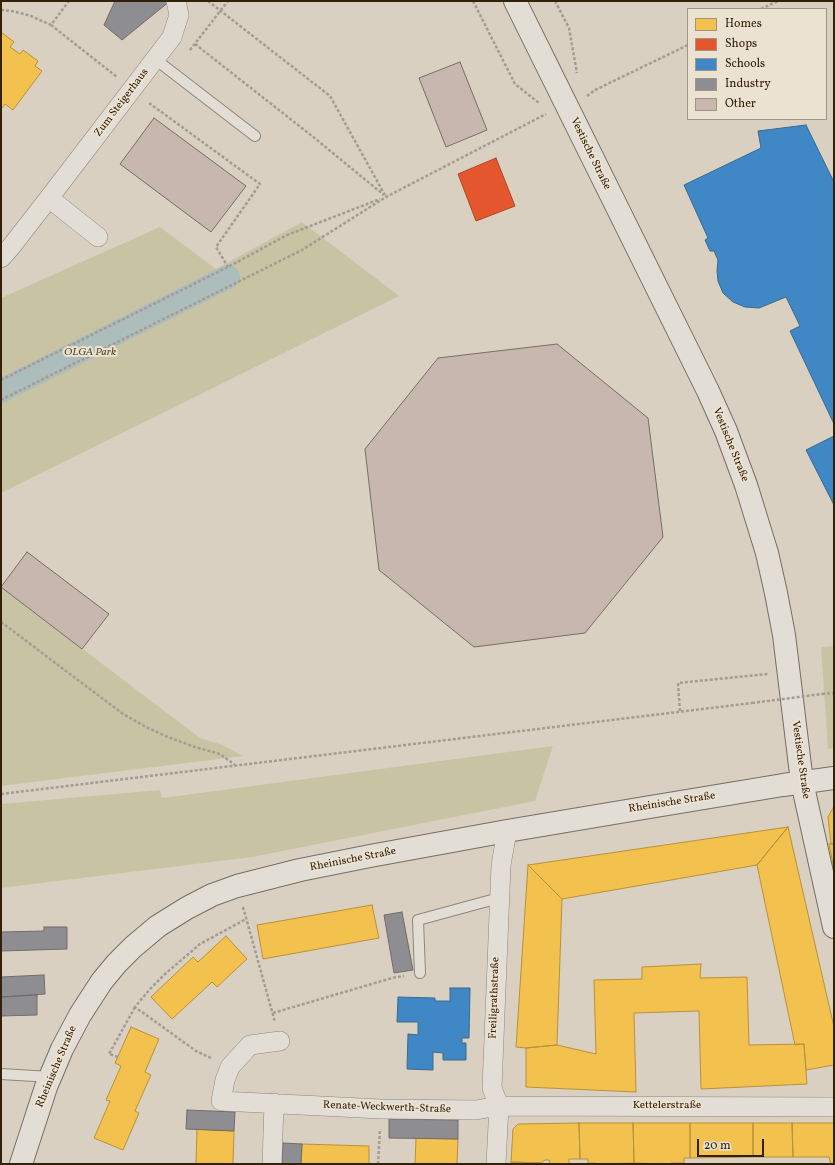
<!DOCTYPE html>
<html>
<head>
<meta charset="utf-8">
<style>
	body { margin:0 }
	#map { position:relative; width:835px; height:1165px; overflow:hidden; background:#d9d0c2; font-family:Vollkorn,serif }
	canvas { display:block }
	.frame { position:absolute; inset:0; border:2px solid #322009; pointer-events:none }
	.legend { position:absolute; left:687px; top:8px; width:140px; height:112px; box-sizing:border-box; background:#ece2d2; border:1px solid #a29482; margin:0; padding:5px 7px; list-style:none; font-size:12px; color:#322009 }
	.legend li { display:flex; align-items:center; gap:8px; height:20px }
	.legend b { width:20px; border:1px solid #a29482 }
	.scale { position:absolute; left:697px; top:1139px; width:67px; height:18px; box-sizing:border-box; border:2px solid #322009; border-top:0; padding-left:5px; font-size:12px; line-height:14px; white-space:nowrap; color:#322009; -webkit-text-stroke:3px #ece2d2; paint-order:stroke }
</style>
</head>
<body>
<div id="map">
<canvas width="835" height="1165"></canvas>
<div class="frame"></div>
<ul class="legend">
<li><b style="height:11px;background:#f2c14e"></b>Homes</li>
<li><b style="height:11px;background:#e4572e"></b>Shops</li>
<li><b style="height:11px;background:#3f88c5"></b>Schools</li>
<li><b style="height:11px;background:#8d8d92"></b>Industry</li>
<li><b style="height:11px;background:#c7b7ae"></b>Other</li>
</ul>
<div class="scale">20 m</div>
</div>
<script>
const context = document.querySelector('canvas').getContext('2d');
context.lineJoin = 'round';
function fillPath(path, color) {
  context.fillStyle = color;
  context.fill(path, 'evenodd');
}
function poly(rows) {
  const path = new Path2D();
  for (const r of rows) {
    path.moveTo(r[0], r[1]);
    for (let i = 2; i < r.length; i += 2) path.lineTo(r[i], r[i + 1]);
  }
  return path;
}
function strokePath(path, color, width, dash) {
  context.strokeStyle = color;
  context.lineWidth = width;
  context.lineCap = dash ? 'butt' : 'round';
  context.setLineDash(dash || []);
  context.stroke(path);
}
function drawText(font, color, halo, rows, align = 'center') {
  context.font = font + ' Vollkorn,serif';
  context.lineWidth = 4;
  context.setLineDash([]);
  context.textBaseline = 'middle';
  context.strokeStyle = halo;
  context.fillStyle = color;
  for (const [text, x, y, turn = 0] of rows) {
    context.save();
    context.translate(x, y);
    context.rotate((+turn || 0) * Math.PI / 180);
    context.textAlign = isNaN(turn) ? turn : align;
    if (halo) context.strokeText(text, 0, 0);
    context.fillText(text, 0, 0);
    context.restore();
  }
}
fillPath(poly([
	[302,222,399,296,1,493,1,298,160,227,216,269],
	[1,587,200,738,222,745,243,756,1,786],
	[834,646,834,748,828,749,821,647],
	[553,746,535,801,252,857,1,888,1,804,160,790,162,798]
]), '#c8c4a3');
const homes = poly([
	[1,32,14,42,10,47,20,54,23,50,38,61,35,66,42,71,13,110,5,104,2,108,1,107,1,32],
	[833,808,834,809,834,844,831,844,828,817,833,808],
	[788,827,834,1027,834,1065,806,1070,804,1044,795,1045,757,865,788,827],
	[788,827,757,865,562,899,528,865,788,827],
	[829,844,834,844,834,869,829,844],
	[528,865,562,899,557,1045,526,1048,516,1047,528,865],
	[372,905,379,938,263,959,257,925,372,905],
	[226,936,247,959,217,987,212,982,172,1019,151,997,193,957,198,962,226,936],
	[701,964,700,978,747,977,749,1045,804,1044,807,1084,701,1089,699,1011,634,1013,636,1092,526,1087,526,1048,557,1045,596,1054,594,980,642,979,642,967,701,964],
	[131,1027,159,1039,145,1072,151,1075,135,1111,139,1113,123,1150,94,1138,110,1101,106,1100,121,1066,115,1063,131,1027],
	[579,1123,580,1159,569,1159,569,1164,550,1164,549,1160,545,1160,541,1163,511,1162,513,1129,518,1124,579,1123],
	[579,1123,633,1123,634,1163,596,1164,596,1163,588,1163,588,1159,580,1159,579,1123],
	[633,1123,690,1123,690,1158,684,1158,684,1163,671,1163,671,1164,634,1163,633,1123],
	[690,1123,753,1123,753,1157,690,1158,690,1123],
	[753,1123,792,1123,793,1157,753,1157,753,1123],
	[792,1123,834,1123,834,1163,831,1164,829,1157,793,1157,792,1123],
	[197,1129,234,1131,233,1164,196,1164,197,1129],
	[416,1138,458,1139,457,1164,415,1164,416,1138],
	[302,1144,369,1146,369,1164,301,1164,302,1144],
	[511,1162,541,1163,511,1164,511,1162]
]);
fillPath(homes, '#f2c14e');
strokePath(homes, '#b89139', 1);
const shops = poly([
	[496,158,515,206,476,221,458,174,496,158]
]);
fillPath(shops, '#e4572e');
strokePath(shops, '#af4623', 1);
const schools = poly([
	[806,125,834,182,834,424,790,331,800,326,786,297,759,308,745,307,733,302,723,293,718,281,717,271,718,260,714,251,710,251,705,240,708,238,684,185,761,148,758,131,806,125],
	[834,436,834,505,806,450,834,436],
	[450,988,470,988,469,1038,462,1038,462,1043,466,1043,466,1060,443,1060,443,1053,433,1052,433,1070,407,1069,408,1034,418,1035,418,1022,397,1022,398,997,435,998,435,1001,450,1001,450,988]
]);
fillPath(schools, '#3f88c5');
strokePath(schools, '#3b698d', 1);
const industry = poly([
	[115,1,170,1,122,40,104,25,115,1],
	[402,912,413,970,394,973,384,915,402,912],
	[44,927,67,927,67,949,1,951,1,932,44,931,44,927],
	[44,975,45,994,1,997,1,977,44,975],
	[37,995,37,1015,1,1016,1,997,37,995],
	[187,1110,235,1112,234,1131,186,1129,187,1110],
	[389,1119,458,1120,458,1139,389,1138,389,1119],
	[283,1143,302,1144,301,1164,282,1164,283,1143]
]);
fillPath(industry, '#8d8d92');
strokePath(industry, '#726c69', 1);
strokePath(poly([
	[1,391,228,277]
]), '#adbdbc', 24);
const building = poly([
	[460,62,487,130,446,147,419,78,460,62],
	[154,118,246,186,211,232,120,164,154,118],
	[557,344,648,418,663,537,585,633,474,647,379,570,365,449,438,358,557,344],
	[27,552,109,614,82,649,1,587,27,552]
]);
fillPath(building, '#c7b7ae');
strokePath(building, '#766e63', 1);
const lane = poly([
	[155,59,255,136],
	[420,973,418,920,499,898],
	[1,1074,51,1077]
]);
const street = poly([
	[49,198,98,237],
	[1,258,10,248,49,198,172,37,179,15,176,1],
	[280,1041,250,1045,230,1067,225,1080,221,1101,381,1109,476,1110,499,1106,834,1107],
	[272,1164,274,1103],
	[496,1164,499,1106,492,1088,501,865,507,831]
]);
const secondary = poly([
	[515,1,708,391,726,431,746,485,767,553,776,593,784,635,802,782,834,927],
	[21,1164,46,1087,62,1049,80,1015,102,981,117,963,133,947,158,926,187,908,212,895,237,886,300,870,370,856,507,831,644,808,783,785,834,778]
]);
strokePath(lane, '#8e867c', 12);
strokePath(street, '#8e867c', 20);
strokePath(secondary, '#766e63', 24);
strokePath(poly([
	[208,1,330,96,386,197],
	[473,1,515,84,539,103],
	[555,1,569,28,577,73],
	[761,9,778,1],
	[1,10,12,11,31,16,51,25,69,1],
	[51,25,117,77],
	[195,44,312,136,384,195],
	[190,50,228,1],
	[587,96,595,90,688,45],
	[149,103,260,184,216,247,228,267],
	[1,380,228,267,287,235,380,199],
	[1,400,302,250,386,197,546,114],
	[1,622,123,714,146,727,168,737,195,747,220,754,235,765],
	[822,694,834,693],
	[680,711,678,683,768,674],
	[1,794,752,703],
	[243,907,275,1022],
	[273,1013,392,978,404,976],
	[118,1057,109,1054,135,1007],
	[211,1058,196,1051,135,1007,150,989,165,974,200,944,246,919],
	[378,1164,380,1129]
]), '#a29c94', 2.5, [3, 2]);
strokePath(lane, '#e2ded6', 10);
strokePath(street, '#e2ded6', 19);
strokePath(secondary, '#e2ded6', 22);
strokePath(poly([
	[752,703,822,694]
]), '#a29c94', 2.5, [3, 2]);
drawText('11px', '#322009', '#ece2d2', [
	["Zum Steigerhaus",122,103,-53],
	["Vestische Straße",590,154,64],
	["Vestische Straße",730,445,68],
	["Vestische Straße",800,760,82],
	["Rheinische Straße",672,803,-9],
	["Rheinische Straße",353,860,-11],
	["Freiligrathstraße",495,998,-88],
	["Rheinische Straße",57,1067,-67],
	["Kettelerstraße",667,1106],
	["Renate-Weckwerth-Straße",387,1108,2]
]);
drawText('italic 11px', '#544629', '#ece2d2', [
	["OLGA Park",90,353]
]);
</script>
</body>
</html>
